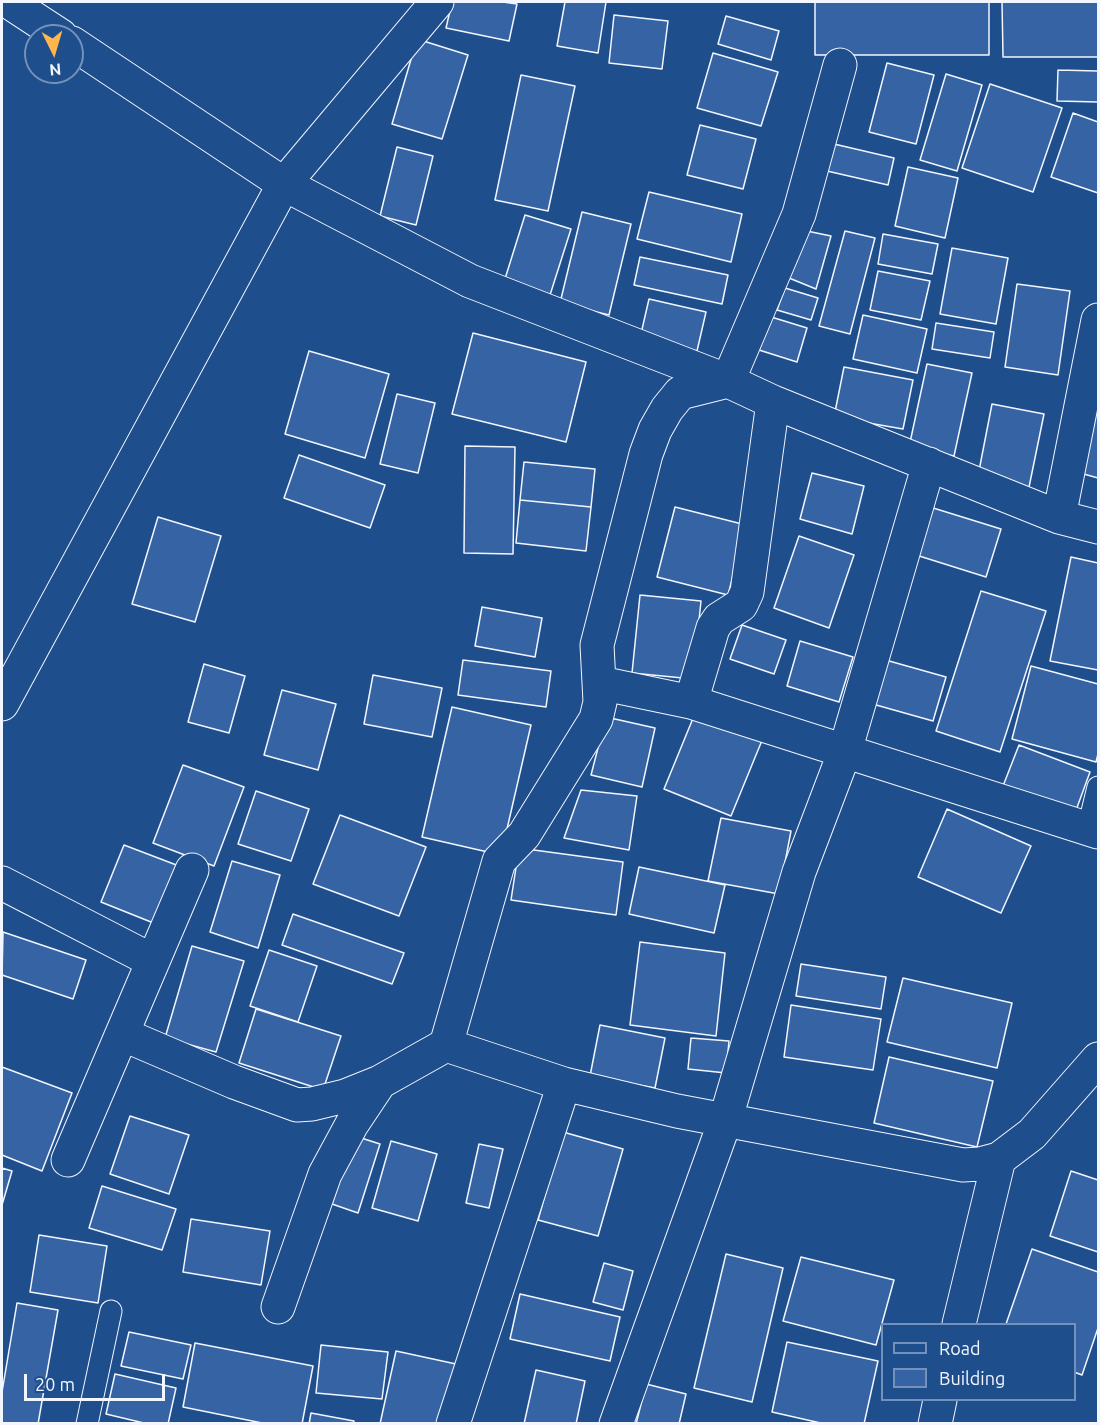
<!DOCTYPE html>
<html>
<head>
<meta charset="utf-8">
<style>
	body { margin:0 }
	#map { position:relative; width:1100px; height:1425px; overflow:hidden; background:#1f4e8c; font-family:Ubuntu,sans-serif }
	canvas { display:block }
	.frame { position:absolute; inset:0; border:3px solid #f2f6ff; pointer-events:none }
	.legend { position:absolute; left:881px; top:1323px; width:195px; height:78px; box-sizing:border-box; background:#1f4e8c; border:2px solid #7391ba; margin:0; padding:8px 10px; list-style:none; font-size:18px; color:#f2f6ff }
	.legend li { display:flex; align-items:center; gap:12px; height:30px }
	.legend b { width:30px; border:2px solid #7391ba }
	.north { position:absolute; left:24px; top:24px; width:60px; height:60px; box-sizing:border-box; background:#1f4e8c; border:2px solid #7391ba; border-radius:50%; rotate:175deg; font-size:16px; font-weight:700; line-height:24px; text-align:center; color:#f2f6ff }
	.north::after { content:''; display:block; margin:auto; width:21px; height:27px; background:#ffb74d; clip-path:polygon(50% 0,100% 100%,50% 72%,0 100%) }
	.scale { position:absolute; left:24px; top:1374px; width:141px; height:27px; box-sizing:border-box; border:3px solid #f2f6ff; border-top:0; padding-left:8px; font-size:18px; line-height:21px; white-space:nowrap; color:#f2f6ff; -webkit-text-stroke:4px #1f4e8c; paint-order:stroke }
</style>
</head>
<body>
<div id="map">
<canvas width="1100" height="1425"></canvas>
<div class="frame"></div>
<ul class="legend">
<li><b style="height:8px;background:#1f4e8c"></b>Road</li>
<li><b style="height:16px;background:#3563a3"></b>Building</li>
</ul>
<div class="north">N</div>
<div class="scale">20 m</div>
</div>
<script>
const context = document.querySelector('canvas').getContext('2d');
context.lineJoin = 'round';
function fillPath(path, color) {
  context.fillStyle = color;
  context.fill(path, 'evenodd');
}
function poly(rows) {
  const path = new Path2D();
  for (const r of rows) {
    path.moveTo(r[0], r[1]);
    for (let i = 2; i < r.length; i += 2) path.lineTo(r[i], r[i + 1]);
  }
  return path;
}
function strokePath(path, color, width, dash) {
  context.strokeStyle = color;
  context.lineWidth = width;
  context.lineCap = dash ? 'butt' : 'round';
  context.setLineDash(dash || []);
  context.stroke(path);
}
const building = poly([
	[452,2,503,2,517,4,509,41,446,28,452,2],
	[565,2,606,2,598,53,557,46,565,2],
	[815,2,989,2,989,55,815,55,815,2],
	[1002,2,1098,2,1098,57,1003,57,1002,2],
	[614,15,668,21,662,69,609,63,614,15],
	[726,16,779,31,771,60,718,44,726,16],
	[417,39,468,55,442,139,392,124,417,39],
	[713,53,778,72,761,126,697,108,713,53],
	[887,63,934,75,916,144,869,132,887,63],
	[1058,70,1098,71,1098,102,1057,101,1058,70],
	[946,74,982,85,957,171,920,160,946,74],
	[521,75,575,86,548,211,495,200,521,75],
	[990,84,1062,108,1033,192,962,168,990,84],
	[1073,113,1098,122,1098,193,1051,177,1073,113],
	[700,125,756,139,743,189,687,175,700,125],
	[834,144,894,158,888,185,827,171,834,144],
	[397,147,433,156,416,225,380,216,397,147],
	[908,167,958,178,945,238,895,226,908,167],
	[649,192,742,214,731,262,637,239,649,192],
	[582,212,631,224,609,315,560,303,582,212],
	[525,215,571,229,550,295,504,282,525,215],
	[802,230,831,236,816,289,789,278,802,230],
	[845,231,875,238,850,334,819,326,845,231],
	[883,234,938,244,932,274,878,264,883,234],
	[952,248,1008,258,996,324,940,314,952,248],
	[640,257,728,275,722,304,634,285,640,257],
	[878,271,930,281,921,320,870,310,878,271],
	[1017,284,1070,291,1058,375,1005,367,1017,284],
	[785,288,818,298,811,320,777,310,785,288],
	[649,299,706,312,697,351,640,338,649,299],
	[863,315,927,329,917,373,853,359,863,315],
	[768,316,807,328,797,362,759,350,768,316],
	[936,323,994,332,990,358,932,349,936,323],
	[473,333,586,362,566,442,452,414,473,333],
	[309,351,389,374,365,458,285,434,309,351],
	[927,364,972,373,954,456,909,447,927,364],
	[844,367,913,380,903,429,834,417,844,367],
	[397,394,435,403,418,473,380,464,397,394],
	[1098,398,1098,478,1073,471,1098,398],
	[992,404,1044,414,1028,492,977,481,992,404],
	[465,446,515,447,513,554,464,553,465,446],
	[299,455,385,485,370,528,284,498,299,455],
	[524,462,595,469,591,507,520,500,524,462],
	[812,473,864,486,852,534,800,519,812,473],
	[520,500,591,507,586,551,516,543,520,500],
	[675,507,746,525,728,595,657,577,675,507],
	[930,507,1001,529,986,577,916,555,930,507],
	[158,517,221,536,195,622,132,604,158,517],
	[799,536,854,555,829,628,774,608,799,536],
	[1071,557,1098,563,1098,670,1050,661,1071,557],
	[981,591,1046,611,1000,752,936,731,981,591],
	[640,595,701,601,693,679,632,673,640,595],
	[482,607,542,618,535,657,475,646,482,607],
	[742,625,786,640,774,674,730,659,742,625],
	[800,641,853,657,839,702,787,686,800,641],
	[882,659,946,677,933,721,869,703,882,659],
	[463,660,551,671,546,707,458,695,463,660],
	[204,664,245,676,229,733,188,722,204,664],
	[1031,666,1098,684,1098,754,1096,762,1012,739,1031,666],
	[373,675,442,688,432,737,364,724,373,675],
	[282,690,336,704,318,770,264,755,282,690],
	[452,707,531,725,501,855,422,837,452,707],
	[696,711,763,738,731,816,664,789,696,711],
	[606,717,655,728,642,787,591,775,606,717],
	[1019,745,1090,772,1075,813,1003,786,1019,745],
	[183,765,244,787,214,866,153,843,183,765],
	[581,790,637,796,629,850,564,838,581,790],
	[256,791,309,809,291,861,238,844,256,791],
	[947,809,1031,846,1001,913,918,877,947,809],
	[340,815,426,847,399,916,313,884,340,815],
	[721,818,791,831,779,894,708,881,721,818],
	[124,845,179,866,156,924,101,902,124,845],
	[519,848,623,862,616,915,511,900,519,848],
	[232,861,280,875,258,948,210,932,232,861],
	[639,867,725,885,714,933,629,914,639,867],
	[293,914,404,953,392,984,282,945,293,914],
	[3,932,86,960,73,999,2,975,3,932],
	[640,942,725,953,716,1036,630,1025,640,942],
	[192,946,244,961,216,1052,165,1038,192,946],
	[269,950,317,966,298,1022,250,1006,269,950],
	[801,964,886,977,881,1009,796,996,801,964],
	[903,978,1012,1003,997,1068,887,1042,903,978],
	[791,1005,881,1019,873,1070,784,1057,791,1005],
	[256,1009,341,1036,323,1090,239,1063,256,1009],
	[600,1025,665,1038,655,1088,590,1076,600,1025],
	[691,1038,729,1041,726,1073,688,1069,691,1038],
	[889,1057,993,1081,977,1147,874,1123,889,1057],
	[2,1067,72,1093,42,1171,2,1155,2,1067],
	[130,1116,189,1135,169,1194,110,1174,130,1116],
	[563,1132,623,1149,598,1236,538,1220,563,1132],
	[355,1136,380,1144,358,1213,332,1204,355,1136],
	[391,1141,437,1154,418,1221,372,1208,391,1141],
	[479,1144,503,1149,489,1208,466,1203,479,1144],
	[2,1168,12,1171,2,1205,2,1168],
	[1071,1171,1098,1180,1098,1252,1050,1236,1071,1171],
	[102,1186,176,1209,162,1250,89,1228,102,1186],
	[191,1219,270,1231,261,1285,183,1272,191,1219],
	[39,1235,107,1246,98,1303,30,1292,39,1235],
	[1032,1249,1098,1272,1098,1328,1082,1375,1074,1372,1074,1324,1006,1324,1032,1249],
	[726,1254,783,1268,752,1402,694,1388,726,1254],
	[801,1257,894,1280,876,1345,783,1321,801,1257],
	[604,1263,633,1271,623,1310,593,1302,604,1263],
	[520,1294,620,1317,610,1361,510,1339,520,1294],
	[17,1303,58,1310,38,1424,2,1424,2,1392,17,1303],
	[129,1332,191,1345,183,1379,121,1366,129,1332],
	[787,1342,878,1361,864,1424,825,1424,772,1412,787,1342],
	[195,1343,313,1366,302,1424,267,1424,183,1407,195,1343],
	[321,1345,388,1352,382,1399,316,1393,321,1345],
	[396,1351,456,1364,442,1424,380,1424,396,1351],
	[536,1370,585,1381,576,1424,524,1424,536,1370],
	[115,1374,176,1388,168,1424,148,1424,106,1414,115,1374],
	[646,1384,686,1394,679,1424,636,1424,646,1384],
	[311,1413,354,1421,353,1424,309,1424,311,1413]
]);
fillPath(building, '#3563a3');
strokePath(building, '#f2f6ff', 1.5);
const lane = poly([
	[1088,828,1098,787],
	[87,1424,111,1311]
]);
const street = poly([
	[9,2,61,36],
	[72,43,284,184,470,281,728,381,773,402,1059,517,1098,527],
	[1059,517,1098,320],
	[600,683,691,702,1098,832],
	[691,702,713,628,719,619,741,605,747,592,773,402],
	[2,704,284,184,437,2],
	[2,883,153,961],
	[122,1034,234,1082,297,1105,312,1104,345,1096,380,1082],
	[446,1045,564,1084,677,1111,963,1165,980,1164,999,1159,1032,1134,1098,1059],
	[68,1160,192,870],
	[278,1307,325,1174,352,1124,380,1082,446,1045,499,861,524,835,596,719,600,702,597,645,646,454,655,430,667,409,680,393,728,381,799,214,840,65],
	[959,1324,999,1159],
	[453,1424,564,1084],
	[616,1424,725,1121,799,872,845,751,929,464],
	[935,1424,940,1400]
]);
strokePath(lane, '#f2f6ff', 23);
strokePath(street, '#f2f6ff', 35);
strokePath(lane, '#1f4e8c', 21);
strokePath(street, '#1f4e8c', 33);
</script>
</body>
</html>
